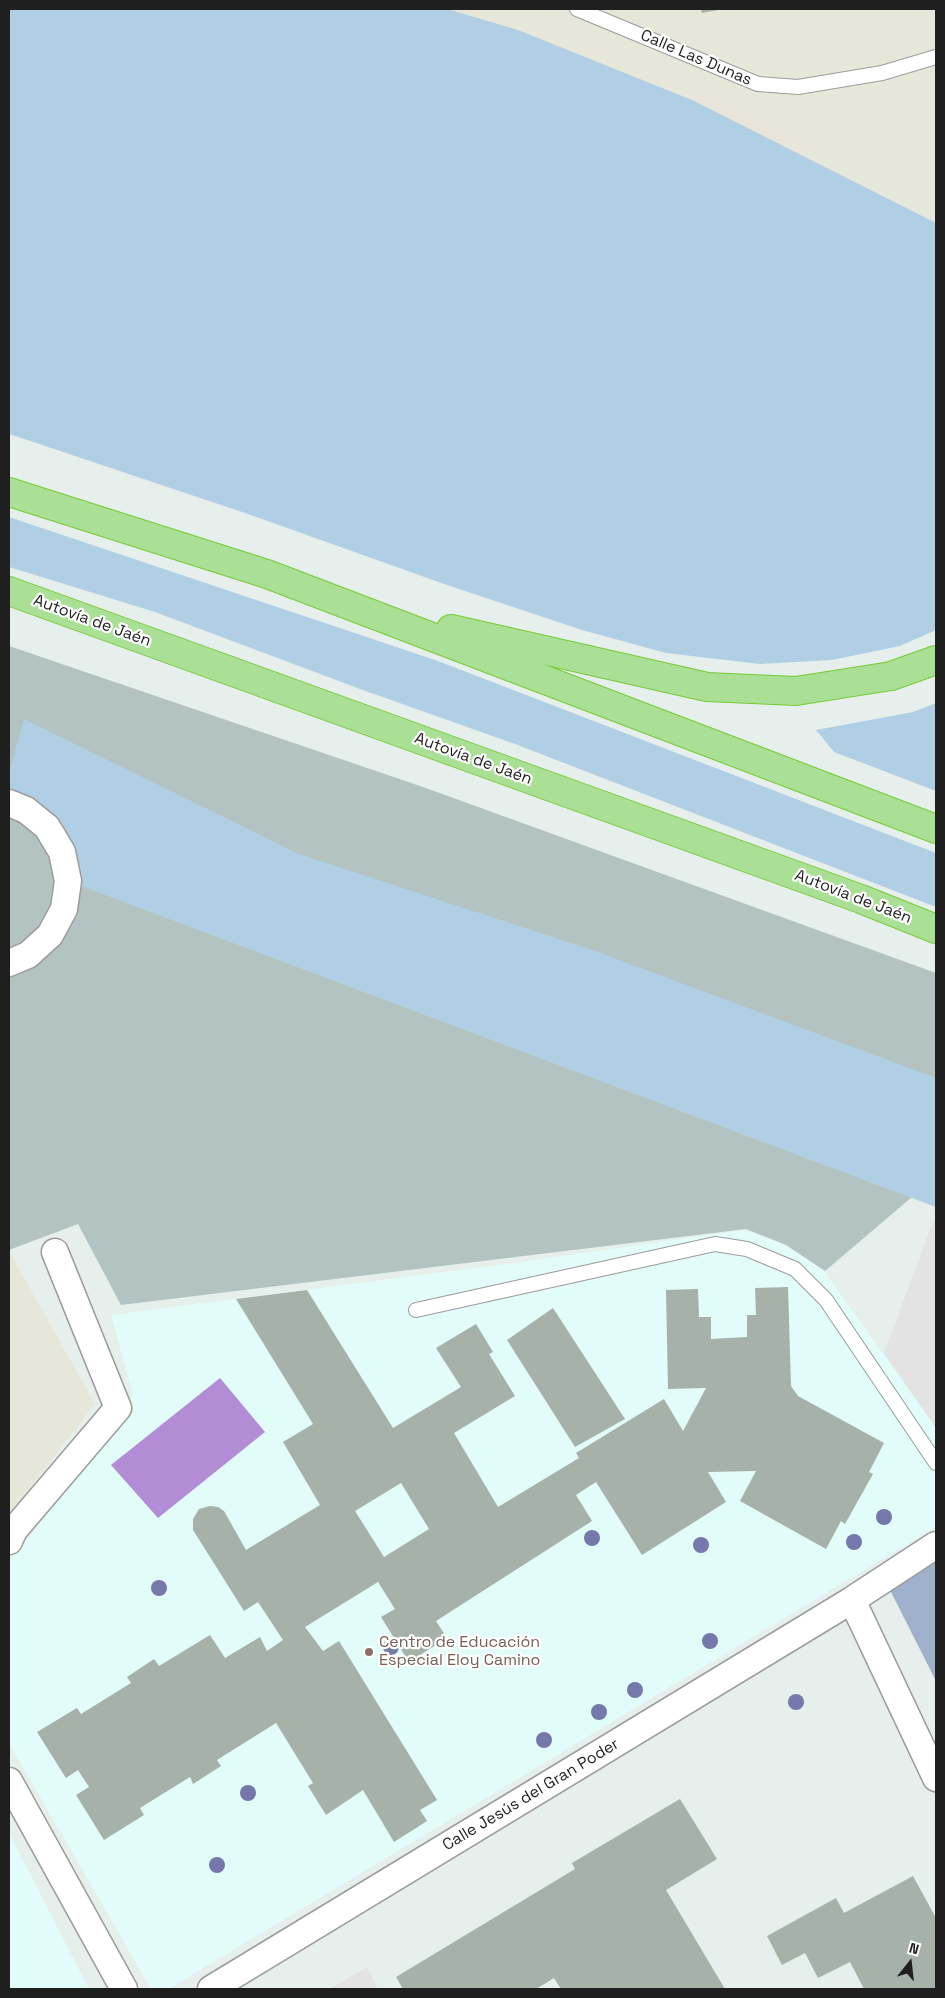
<!DOCTYPE html>
<html>
<head>
<meta charset="utf-8">
<style>
	body { margin:0 }
	#map { position:relative; width:945px; height:1998px; overflow:hidden; background:#e6efeb; font-family:"Space Grotesk",sans-serif }
	canvas { display:block }
	.frame { position:absolute; inset:0; border:10px solid #1f1f1f; pointer-events:none }
	.north { position:absolute; left:885px; top:1938px; width:50px; height:50px; -webkit-text-stroke:4px #fff; paint-order:stroke; rotate:16deg; font-size:14px; font-weight:700; line-height:20px; text-align:center; color:#1f1f1f }
	.north::after { content:''; display:block; margin:auto; width:18px; height:22px; background:#1f1f1f; clip-path:polygon(50% 0,100% 100%,50% 72%,0 100%) }
</style>
</head>
<body>
<div id="map">
<canvas width="945" height="1998"></canvas>
<div class="frame"></div>
<div class="north">N</div>
</div>
<script>
const context = document.querySelector('canvas').getContext('2d');
context.lineJoin = 'round';
function fillPath(path, color) {
  context.fillStyle = color;
  context.fill(path, 'evenodd');
}
function poly(rows) {
  const path = new Path2D();
  for (const r of rows) {
    path.moveTo(r[0], r[1]);
    for (let i = 2; i < r.length; i += 2) path.lineTo(r[i], r[i + 1]);
  }
  return path;
}
function strokePath(path, color, width, dash) {
  context.strokeStyle = color;
  context.lineWidth = width;
  context.lineCap = dash ? 'butt' : 'round';
  context.setLineDash(dash || []);
  context.stroke(path);
}
function drawText(font, color, halo, rows, align = 'center') {
  context.font = font + ' "Space Grotesk",sans-serif';
  context.lineWidth = 4.5;
  context.setLineDash([]);
  context.textBaseline = 'middle';
  context.strokeStyle = halo;
  context.fillStyle = color;
  for (const [text, x, y, turn = 0] of rows) {
    context.save();
    context.translate(x, y);
    context.rotate((+turn || 0) * Math.PI / 180);
    context.textAlign = isNaN(turn) ? turn : align;
    if (halo) context.strokeText(text, 0, 0);
    context.fillText(text, 0, 0);
    context.restore();
  }
}
fillPath(poly([
	[392,9,936,9,936,237],
	[9,1251,95,1404,9,1515]
]), '#e6e7d9');
fillPath(poly([
	[743,1230,785,1244,824,1271,936,1428,936,1527,169,1989,151,1989,9,1743,9,1561,90,1462,133,1395,111,1315,521,1262],
	[9,1833,89,1989,9,1989]
]), '#e2fcfa');
fillPath(poly([
	[9,646,423,787,936,973,936,1207,912,1197,825,1271,786,1245,746,1229,121,1305,78,1224,9,1250]
]), '#b3c3c1');
fillPath(poly([
	[9,9,447,9,518,30,692,100,936,223,936,630,900,646,832,660,760,664,666,653,582,630,447,585,248,514,9,434],
	[9,517,438,661,936,853,936,907,515,744,360,689,155,612,9,567],
	[936,703,936,791,834,752,816,730,913,712],
	[24,719,299,854,595,951,936,1078,936,1207,68,881,62,852,9,803,9,773]
]), '#b1cfe4');
fillPath(poly([
	[936,1559,936,1681,890,1590]
]), '#9fb0ca');
fillPath(poly([
	[220,1378,265,1432,158,1518,111,1465]
]), '#b38cd6');
fillPath(poly([
	[933,1222,936,1223,936,1428,884,1353],
	[367,1967,378,1989,330,1989]
]), '#e3e3e3');
fillPath(poly([
	[701,9,718,9,718,10,702,13],
	[788,1287,791,1386,798,1396,884,1443,869,1472,873,1474,845,1524,841,1521,826,1549,740,1501,756,1471,708,1472,726,1502,642,1555,596,1482,576,1495,592,1521,436,1621,447,1638,409,1662,381,1617,395,1609,378,1582,305,1627,323,1651,339,1641,437,1800,420,1810,427,1821,394,1842,363,1790,326,1815,308,1786,313,1783,276,1723,217,1760,221,1766,193,1784,190,1777,140,1808,144,1815,104,1840,76,1795,89,1787,78,1770,66,1778,37,1732,77,1708,81,1714,131,1683,127,1677,154,1659,159,1666,210,1635,225,1658,260,1637,267,1651,283,1640,258,1602,244,1611,193,1530,193,1519,199,1509,210,1506,218,1507,224,1511,246,1550,320,1505,283,1442,313,1424,236,1299,307,1290,393,1428,461,1387,436,1348,476,1324,493,1352,489,1354,515,1396,454,1433,498,1507,579,1458,576,1453,664,1399,683,1431,706,1388,668,1389,666,1290,698,1289,699,1317,711,1317,711,1339,747,1337,747,1315,756,1315,755,1288],
	[401,1483,429,1529,384,1557,355,1511],
	[553,1308,625,1419,575,1447,507,1340],
	[680,1799,717,1859,666,1890,725,1989,561,1989,554,1978,536,1989,403,1989,396,1977,575,1869,572,1863],
	[913,1876,936,1918,936,1989,864,1989,850,1962,818,1978,805,1953,782,1965,767,1936,836,1898,844,1913]
]), '#a5b1a9');
const lane = poly([
	[577,9,758,84,798,87,882,73,936,57],
	[416,1310,715,1244,747,1249,795,1269,826,1300,936,1463]
]);
const street = poly([
	[9,803,26,810,47,827,62,852,68,881,64,909,50,935,28,955,9,963],
	[9,1541,14,1530,118,1408,55,1252],
	[852,1600,936,1778],
	[9,1781,124,1989],
	[211,1989,852,1600,936,1545]
]);
const highway = poly([
	[9,492,267,574,936,829],
	[9,591,861,899,936,929],
	[451,629,707,687,796,691,891,676,936,660]
]);
strokePath(lane, '#9c9c9c', 16);
strokePath(street, '#9c9c9c', 29);
strokePath(highway, '#77cb36', 30);
strokePath(lane, '#fff', 14);
strokePath(street, '#fff', 26);
strokePath(highway, '#aadf96', 28);
context.fillStyle = '#7478aa';
for (const [x, y] of [
	[884,1517],
	[592,1538],
	[854,1542],
	[701,1545],
	[159,1588],
	[710,1641],
	[391,1647],
	[635,1690],
	[796,1702],
	[599,1712],
	[544,1740],
	[248,1793],
	[217,1865]
]) {
  context.beginPath();
  context.arc(x, y, 8, 0, 2 * Math.PI);
  context.fill();
}
for (const [x, y, r, color] of [
	[369,1652,5,"#8d6e63"]
]) {
  const dot = new Path2D();
  dot.arc(x, y, r, 0, 2 * Math.PI);
  context.fillStyle = color;
  context.fill(dot);
  strokePath(dot, '#fff', 2);
}
drawText('16px', '#1f1f1f', '#fff', [
	["Calle Las Dunas",696,58,23],
	["Autovía de Jaén",92,621,20],
	["Autovía de Jaén",473,759,20],
	["Autovía de Jaén",853,897,21],
	["Calle Jesús del Gran Poder",531,1795,-31]
]);
drawText('16px', '#785e54', '#fff', [
	["Centro de Educación",379,1643],
	["Especial Eloy Camino",379,1661]
], 'left');
</script>
</body>
</html>
